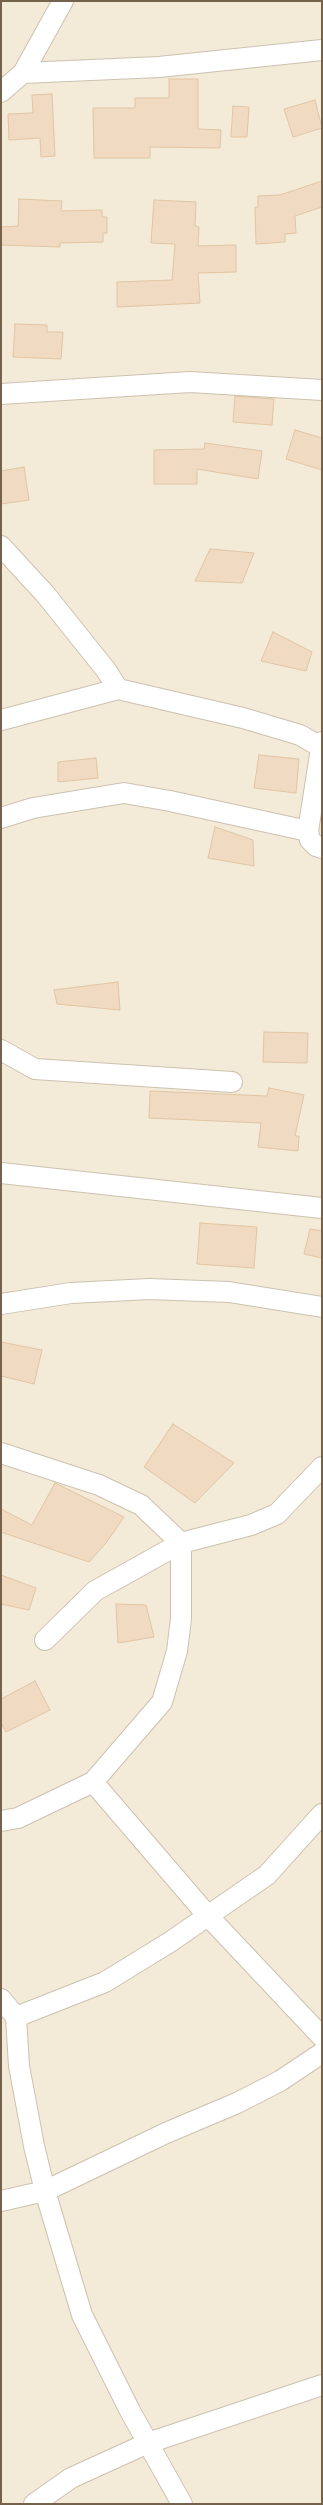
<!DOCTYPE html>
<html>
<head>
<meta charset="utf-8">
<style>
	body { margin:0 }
	#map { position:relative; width:323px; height:2505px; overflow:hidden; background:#fcf7e9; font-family:"Titillium Web",sans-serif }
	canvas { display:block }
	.frame { position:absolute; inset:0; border:2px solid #75624d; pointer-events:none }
</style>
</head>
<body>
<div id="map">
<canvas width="323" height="2505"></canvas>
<div class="frame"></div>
</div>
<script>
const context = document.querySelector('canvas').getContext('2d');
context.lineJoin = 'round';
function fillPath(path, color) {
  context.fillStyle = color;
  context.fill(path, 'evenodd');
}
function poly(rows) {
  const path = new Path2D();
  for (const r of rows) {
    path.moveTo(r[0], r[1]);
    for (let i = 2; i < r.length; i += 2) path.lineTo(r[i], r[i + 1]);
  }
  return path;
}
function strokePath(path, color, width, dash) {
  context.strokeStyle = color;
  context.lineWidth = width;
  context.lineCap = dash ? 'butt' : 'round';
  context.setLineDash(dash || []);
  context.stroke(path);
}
fillPath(poly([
	[1,1,322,1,322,2504,1,2504]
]), '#f3ead8');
const building = poly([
	[169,79,198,79,198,129,221,130,220,148,150,147,150,158,94,158,93,108,135,108,135,98,169,98,169,79],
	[52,94,55,156,41,157,40,138,9,140,8,114,33,113,32,95,52,94],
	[315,100,322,128,293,137,284,109,315,100],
	[233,106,249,107,247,137,231,137,233,106],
	[322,181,322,207,295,216,296,233,285,234,285,242,256,244,255,207,258,207,258,196,280,195,322,181],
	[19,199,62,201,61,211,102,210,102,217,107,217,107,233,103,233,103,242,60,243,60,247,1,245,1,227,18,226,19,199],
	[154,200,196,202,195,226,199,227,198,246,236,245,236,272,198,273,200,303,117,307,117,282,172,280,175,244,151,243,154,200],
	[15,324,47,325,47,332,63,332,61,359,13,357,15,324],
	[235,396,274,399,272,425,233,422,235,396],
	[295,430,322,438,322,470,286,459,295,430],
	[205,443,262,451,258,479,197,469,197,484,154,484,154,450,204,449,205,443],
	[24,467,29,500,1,504,1,471,24,467],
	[210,549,254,553,242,583,195,581,210,549],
	[273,632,312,652,306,671,261,661,273,632],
	[259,755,299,759,296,793,254,788,259,755],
	[96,758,98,778,58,782,58,762,96,758],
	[215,827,253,840,254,866,208,858,215,827],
	[118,982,120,1010,57,1004,54,990,118,982],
	[264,1032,308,1033,307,1063,263,1062,264,1032],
	[269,1088,304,1095,295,1136,299,1136,298,1151,258,1147,261,1123,149,1118,150,1091,267,1096,269,1088],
	[200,1223,257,1227,254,1268,197,1264,200,1223],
	[310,1229,322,1231,322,1258,304,1254,310,1229],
	[1,1342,42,1350,34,1384,1,1376,1,1342],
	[173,1424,234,1463,195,1503,144,1467,173,1424],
	[55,1483,124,1517,106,1543,89,1562,1,1532,1,1509,32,1525,55,1483],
	[1,1575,36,1588,29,1610,1,1604,1,1575],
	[116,1604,146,1605,154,1637,118,1643,116,1604],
	[35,1681,50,1710,6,1732,1,1723,1,1699,35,1681]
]);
fillPath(building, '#f0dbc2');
strokePath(building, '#e2c5a3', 1);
const street = poly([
	[23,73,63,1],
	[1,92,23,73,159,67,322,50],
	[1,394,190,382,322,390],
	[1,546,46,595,106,670,118,689],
	[1,720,118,689,243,718,300,735,321,747],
	[322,742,308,831,310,840,316,846,322,848],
	[1,818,33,808,124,793,170,801,308,831],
	[1,1050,35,1069,232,1082],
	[1,1173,322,1208],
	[1,1304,71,1293,149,1289,229,1292,322,1307],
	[1,1453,99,1485,141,1505,181,1543,181,1619,177,1651,162,1702,93,1782,18,1818,1,1821],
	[45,1640,95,1591,181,1543,251,1525,277,1514,322,1467],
	[93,1782,208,1916,322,2037],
	[1,1999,16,2017,19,2066,34,2146,45,2191,82,2315,130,2411,182,2504],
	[16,2017,105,1982,170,1942,267,1875,322,1814],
	[1,2201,45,2191,166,2133,237,2103,280,2081,322,2053],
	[34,2504,71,2478,148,2443,322,2385]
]);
strokePath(street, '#cdc1af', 22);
strokePath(street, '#fff', 20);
</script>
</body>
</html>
